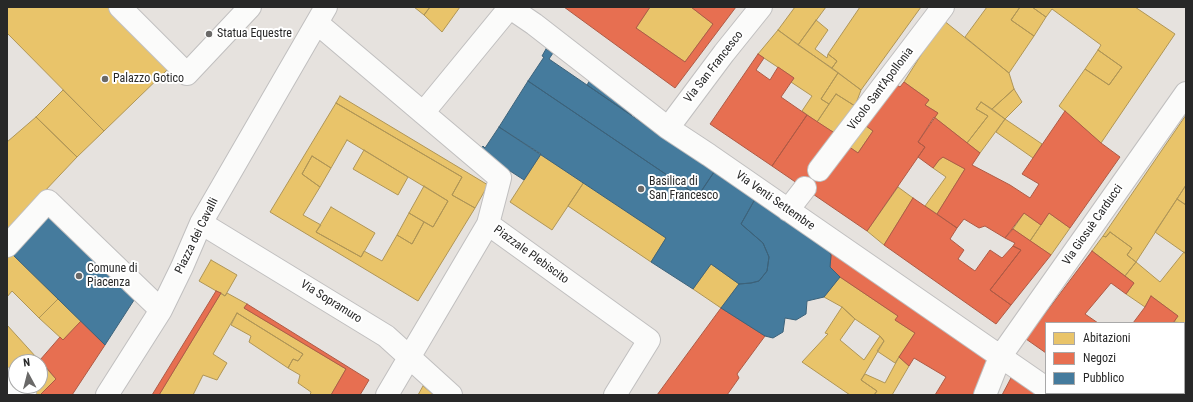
<!DOCTYPE html>
<html>
<head>
<meta charset="utf-8">
<style>
	body { margin:0 }
	#map { position:relative; width:1193px; height:402px; overflow:hidden; background:#e6e2de; font-family:"Roboto Condensed",sans-serif }
	canvas { display:block }
	.frame { position:absolute; inset:0; border:8px solid #282828; pointer-events:none }
	.legend { position:absolute; left:1045px; top:322px; width:140px; height:72px; box-sizing:border-box; background:#fff; border:1px solid #a9a9a9; margin:0; padding:5px 7px; list-style:none; font-size:12px; color:#282828 }
	.legend li { display:flex; align-items:center; gap:8px; height:20px }
	.legend b { width:20px; border:1px solid #a9a9a9 }
	.north { position:absolute; left:8px; top:354px; width:40px; height:40px; box-sizing:border-box; background:#fff; border:1px solid #a9a9a9; border-radius:50%; rotate:353deg; font-size:11px; font-weight:700; line-height:16px; text-align:center; color:#282828 }
	.north::after { content:''; display:block; margin:auto; width:14px; height:18px; background:#6a6968; clip-path:polygon(50% 0,100% 100%,50% 72%,0 100%) }
</style>
</head>
<body>
<div id="map">
<canvas width="1193" height="402"></canvas>
<div class="frame"></div>
<ul class="legend">
<li><b style="height:11px;background:#e9c46a"></b>Abitazioni</li>
<li><b style="height:11px;background:#e76f51"></b>Negozi</li>
<li><b style="height:11px;background:#457b9d"></b>Pubblico</li>
</ul>
<div class="north">N</div>
</div>
<script>
const context = document.querySelector('canvas').getContext('2d');
context.lineJoin = 'round';
function fillPath(path, color) {
  context.fillStyle = color;
  context.fill(path, 'evenodd');
}
function poly(rows) {
  const path = new Path2D();
  for (const r of rows) {
    path.moveTo(r[0], r[1]);
    for (let i = 2; i < r.length; i += 2) path.lineTo(r[i], r[i + 1]);
  }
  return path;
}
function strokePath(path, color, width, dash) {
  context.strokeStyle = color;
  context.lineWidth = width;
  context.lineCap = dash ? 'butt' : 'round';
  context.setLineDash(dash || []);
  context.stroke(path);
}
function drawText(font, color, halo, rows, align = 'center') {
  context.font = font + ' "Roboto Condensed",sans-serif';
  context.lineWidth = 4;
  context.setLineDash([]);
  context.textBaseline = 'middle';
  context.strokeStyle = halo;
  context.fillStyle = color;
  for (const [text, x, y, turn = 0] of rows) {
    context.save();
    context.translate(x, y);
    context.rotate((+turn || 0) * Math.PI / 180);
    context.textAlign = isNaN(turn) ? turn : align;
    if (halo) context.strokeText(text, 0, 0);
    context.fillText(text, 0, 0);
    context.restore();
  }
}
const homes = poly([
	[7,7,108,7,168,69,104,131,7,33,7,7],
	[414,7,430,7,424,15,414,7],
	[430,7,460,7,442,32,424,15,430,7],
	[650,7,691,7,713,24,685,62,636,28,650,7],
	[795,7,826,7,798,45,778,30,795,7],
	[860,7,921,7,861,90,832,68,837,61,828,54,860,7],
	[987,7,1020,7,1011,20,1034,36,1009,73,965,37,987,7],
	[1020,7,1032,7,1046,17,1034,36,1011,20,1020,7],
	[1032,7,1135,7,1175,34,1101,143,1059,106,1085,69,1109,85,1122,67,1098,50,1101,45,1052,9,1046,17,1032,7],
	[816,20,828,30,815,49,827,58,828,54,837,61,832,68,798,45,816,20],
	[943,20,1009,73,1014,89,992,109,981,102,976,109,988,116,967,143,934,117,938,113,925,105,929,100,904,82,943,20],
	[778,30,838,73,821,99,829,104,817,122,802,111,812,96,791,82,794,78,758,54,778,30],
	[1098,50,1122,67,1109,85,1085,69,1098,50],
	[838,73,861,90,855,106,836,94,829,104,821,99,838,73],
	[1014,89,1022,102,1005,119,992,109,1014,89],
	[63,90,104,131,77,157,36,117,63,90],
	[836,94,855,106,836,134,817,122,836,94],
	[340,96,488,185,475,208,452,195,462,177,336,103,340,96],
	[981,102,1005,119,980,153,967,143,988,116,976,109,981,102],
	[336,103,462,177,452,195,475,208,418,301,270,212,336,103],
	[347,140,448,201,433,227,424,222,412,244,397,235,382,261,364,251,361,257,316,232,321,225,303,215,320,187,302,174,312,156,331,168,347,140],
	[1186,115,1186,185,1136,262,1127,255,1132,248,1110,232,1106,237,1103,236,1186,115],
	[36,117,77,157,7,231,7,142,36,117],
	[1005,119,1042,144,1033,158,996,132,1005,119],
	[862,123,873,131,858,153,845,144,862,123],
	[364,150,408,177,398,195,353,169,364,150],
	[541,154,584,182,552,230,510,202,541,154],
	[312,156,331,168,320,187,302,174,312,156],
	[943,157,965,169,937,214,925,206,946,177,933,168,939,160,943,157],
	[584,182,666,238,651,262,568,206,584,182],
	[1186,185,1186,205,1177,199,1186,185],
	[424,186,448,201,433,227,409,213,424,186],
	[898,187,913,198,884,245,867,231,898,187],
	[1177,199,1186,205,1186,254,1155,232,1177,199],
	[331,207,375,233,361,257,316,232,331,207],
	[409,213,424,222,412,244,397,235,409,213],
	[1024,213,1041,225,1030,241,1013,229,1024,213],
	[1049,213,1070,228,1051,255,1030,241,1049,213],
	[1110,232,1132,248,1127,255,1136,262,1125,276,1092,251,1103,236,1106,237,1110,232],
	[1184,252,1186,254,1186,330,1184,329,1184,323,1174,322,1178,316,1151,296,1145,307,1126,294,1134,283,1125,276,1136,262,1160,282,1184,252],
	[11,253,58,299,39,318,12,291,7,297,7,257,11,253],
	[211,260,237,275,225,296,199,281,211,260],
	[711,264,739,284,721,308,693,289,711,264],
	[840,277,898,316,895,320,915,333,895,363,877,351,884,341,880,336,855,319,842,307,824,297,840,277],
	[221,293,225,296,227,293,247,304,244,308,346,369,331,395,310,395,311,392,298,383,300,375,288,368,293,359,298,361,303,354,237,313,213,354,227,363,217,380,203,375,193,395,159,395,221,293],
	[58,299,81,321,63,340,39,318,58,299],
	[842,307,855,319,840,340,864,360,880,336,884,341,861,380,877,391,874,395,850,395,802,362,828,334,825,333,842,307],
	[237,313,303,354,298,361,293,359,288,368,249,342,251,336,231,325,237,313],
	[7,325,56,379,40,395,33,395,24,386,40,386,40,362,16,362,16,379,7,370,7,325],
	[899,357,909,366,892,395,874,395,877,391,861,380,865,374,885,383,899,357],
	[1186,360,1186,395,1170,395,1171,393,1184,393,1184,362,1186,360],
	[423,386,434,395,418,395,423,386]
]);
fillPath(homes, '#e9c46a');
strokePath(homes, '#af9556', 1);
const shops = poly([
	[564,7,650,7,636,28,685,62,713,24,691,7,736,7,675,88,564,7],
	[758,54,764,58,756,70,770,80,778,67,794,78,781,97,807,115,772,166,710,124,758,54],
	[890,81,900,87,904,82,929,100,925,105,938,113,918,142,925,147,867,231,772,166,807,115,836,134,845,144,858,153,873,131,862,123,890,81],
	[1065,111,1101,143,1120,157,1070,228,1049,213,1041,225,1024,213,1005,238,985,226,979,228,964,219,957,228,937,214,965,169,943,157,939,160,933,168,918,157,925,147,918,142,934,117,980,153,972,165,1010,185,1030,198,1039,184,1022,174,1065,111],
	[913,198,957,228,950,239,964,250,958,259,975,271,990,250,1002,258,1013,246,1021,250,990,290,1011,305,996,324,884,245,913,198],
	[1013,229,1051,255,1011,305,990,290,1021,250,1013,246,1015,243,1005,238,1013,229],
	[826,247,989,354,973,395,935,395,946,377,914,358,909,366,899,357,915,333,895,320,898,316,840,277,830,267,831,255,826,247],
	[1092,251,1134,283,1126,294,1111,283,1085,314,1098,323,1046,323,1046,353,1026,339,1092,251],
	[216,291,221,293,159,395,152,395,216,291],
	[1151,296,1178,316,1173,323,1133,323,1145,307,1151,296],
	[247,304,369,380,360,395,331,395,346,369,244,308,247,304],
	[721,308,765,336,737,374,739,378,727,395,657,395,721,308],
	[81,321,105,345,72,395,40,395,56,379,40,360,60,337,63,340,81,321],
	[1011,378,1039,395,1002,395,1011,378],
	[1105,393,1171,393,1170,395,1108,395,1105,393]
]);
fillPath(shops, '#e76f51');
strokePath(shops, '#ae5a45', 1);
const public = poly([
	[546,49,553,53,549,59,714,172,698,196,528,81,544,57,542,56,546,49],
	[591,78,635,109,631,115,587,85,591,78],
	[528,81,698,196,714,172,755,199,741,224,763,243,769,257,767,271,759,281,751,283,739,284,711,264,693,289,651,262,666,238,499,127,528,81],
	[499,127,541,154,524,180,479,151,483,146,485,148,499,127],
	[758,194,826,247,831,255,830,267,840,277,824,297,807,301,806,314,796,320,785,318,783,332,773,338,765,336,721,308,739,284,751,283,759,281,767,271,769,257,763,243,741,224,758,194],
	[48,214,136,297,105,345,11,253,48,214]
]);
fillPath(public, '#457b9d');
strokePath(public, '#3c627a', 1);
const street = poly([
	[120,7,187,74,250,7],
	[509,7,534,24,668,128,709,155,1046,388],
	[317,23,500,178,488,224],
	[423,113,510,7],
	[668,128,724,53,761,7],
	[819,170,943,7],
	[788,210,805,188],
	[201,223,386,336,451,395],
	[7,246,48,201,161,310],
	[7,379,25,395],
	[107,395,161,310,182,267,201,223,326,7],
	[387,395,488,224,649,340,615,395],
	[985,395,1000,357,1186,93]
]);
strokePath(street, '#c0bfbf', 24);
strokePath(street, '#fbfbfa', 22);
for (const [x, y, r, color] of [
	[209,34,4,"#6a6968"],
	[105,79,4,"#6a6968"],
	[641,189,4,"#6a6968"],
	[79,276,4,"#6a6968"]
]) {
  const dot = new Path2D();
  dot.arc(x, y, r, 0, 2 * Math.PI);
  context.fillStyle = color;
  context.fill(dot);
  strokePath(dot, '#fff', 1.5);
}
drawText('12px', '#282828', '#fff', [
	["Statua Equestre",217,34],
	["Palazzo Gotico",113,79],
	["Basilica di",649,182],
	["San Francesco",649,196],
	["Comune di",87,269],
	["Piacenza",87,283]
], 'left');
drawText('12px', '#282828', '#fff', [
	["Via San Francesco",714,67,-52],
	["Vicolo Sant'Apollonia",881,89,-53],
	["Via Venti Settembre",775,201,35],
	["Via Giosuè Carducci",1093,225,-55],
	["Piazza dei Cavalli",197,236,-64],
	["Piazzale Plebiscito",531,255,36],
	["Via Sopramuro",331,302,32]
]);
</script>
</body>
</html>
